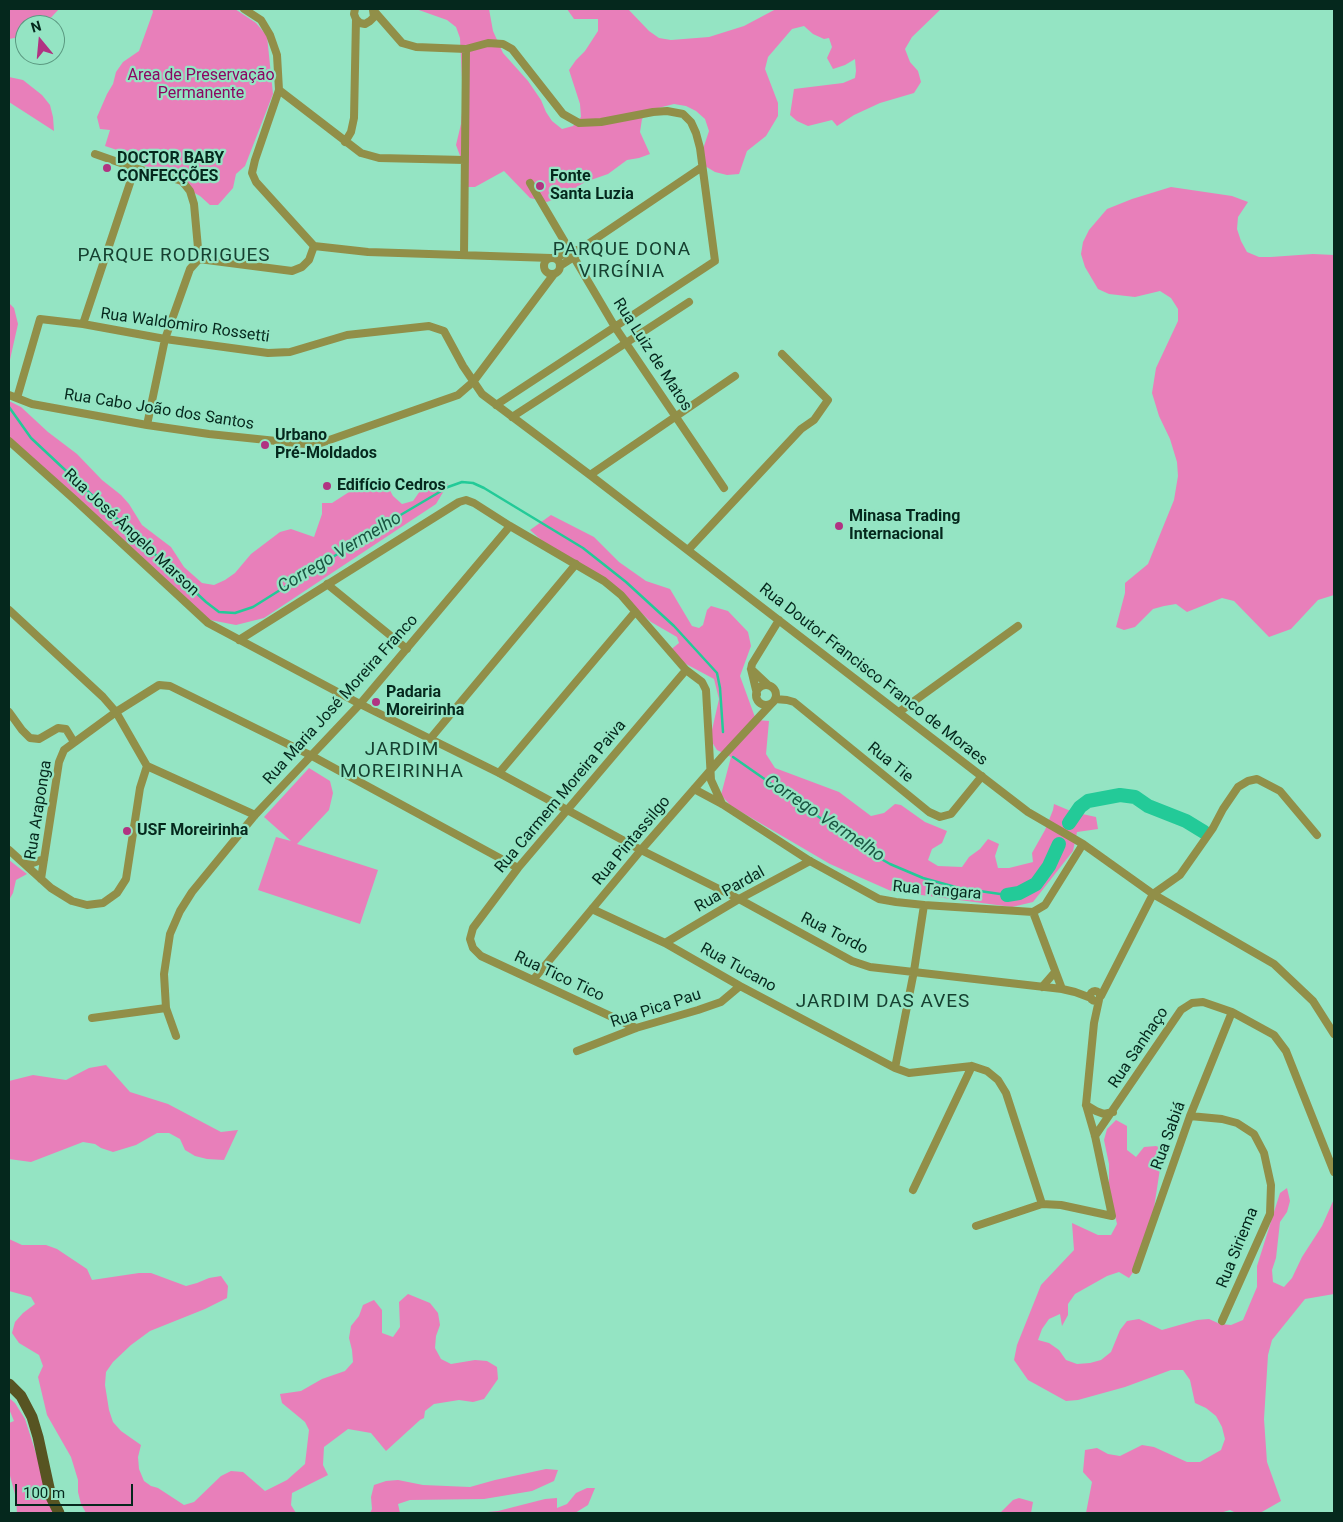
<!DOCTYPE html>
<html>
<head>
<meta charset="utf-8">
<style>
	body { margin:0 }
	#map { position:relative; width:1343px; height:1522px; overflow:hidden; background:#94e4c3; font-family:Roboto,sans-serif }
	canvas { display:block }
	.frame { position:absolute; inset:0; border:10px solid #05281d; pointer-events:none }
	.north { position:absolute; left:15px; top:15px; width:50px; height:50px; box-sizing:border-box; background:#94e4c3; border:1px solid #5b9981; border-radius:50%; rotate:343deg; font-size:14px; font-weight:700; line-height:20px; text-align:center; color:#05281d }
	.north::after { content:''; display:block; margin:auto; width:18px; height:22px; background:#b13382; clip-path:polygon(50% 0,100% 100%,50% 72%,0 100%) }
	.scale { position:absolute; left:15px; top:1484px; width:118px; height:22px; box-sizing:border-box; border:2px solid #05281d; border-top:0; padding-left:6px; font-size:15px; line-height:18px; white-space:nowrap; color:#05281d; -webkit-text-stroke:4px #94e4c3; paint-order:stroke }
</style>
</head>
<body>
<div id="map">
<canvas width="1343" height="1522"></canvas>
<div class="frame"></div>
<div class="north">N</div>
<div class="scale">100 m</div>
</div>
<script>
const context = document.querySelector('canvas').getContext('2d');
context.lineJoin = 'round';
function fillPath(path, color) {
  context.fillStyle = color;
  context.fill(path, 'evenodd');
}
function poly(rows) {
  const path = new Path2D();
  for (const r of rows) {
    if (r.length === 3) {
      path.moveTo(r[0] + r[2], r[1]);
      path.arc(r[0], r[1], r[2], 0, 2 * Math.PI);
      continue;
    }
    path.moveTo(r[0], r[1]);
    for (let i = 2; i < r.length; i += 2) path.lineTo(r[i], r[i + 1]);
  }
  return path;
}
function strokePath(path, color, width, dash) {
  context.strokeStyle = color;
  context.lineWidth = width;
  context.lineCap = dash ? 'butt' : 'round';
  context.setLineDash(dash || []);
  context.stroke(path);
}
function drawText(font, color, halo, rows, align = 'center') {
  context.font = font + ' Roboto,sans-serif';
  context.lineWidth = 4.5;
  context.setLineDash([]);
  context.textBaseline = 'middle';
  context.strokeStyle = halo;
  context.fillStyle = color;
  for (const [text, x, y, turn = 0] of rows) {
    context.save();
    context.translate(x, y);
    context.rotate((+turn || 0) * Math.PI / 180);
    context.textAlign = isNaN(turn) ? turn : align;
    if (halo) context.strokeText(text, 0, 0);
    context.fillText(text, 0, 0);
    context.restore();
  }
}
fillPath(poly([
	[9,9,59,9,44,25,25,25,25,36,9,39],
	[152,9,235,9,256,23,267,36,273,94,245,166,236,174,233,188,218,205,210,205,200,196,140,163,130,162,132,155,105,146,110,130,100,129,97,117,107,94,113,84,116,72,123,62,139,51,153,12],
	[416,9,489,9,493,31,503,53,528,81,541,100,546,112,552,121,562,129,573,126,581,117,580,104,569,70,576,60,585,51,598,31,598,19,574,19,567,9,628,9,649,31,659,38,671,40,709,37,744,26,776,9,941,9,912,37,905,49,910,62,918,71,921,82,914,93,880,103,854,115,837,126,832,120,808,126,797,121,790,115,794,89,843,83,855,78,856,71,855,59,845,65,833,69,827,58,832,47,829,38,824,39,813,34,804,26,792,29,768,57,765,69,778,103,778,116,766,136,747,151,739,174,727,175,715,172,705,166,701,155,709,131,705,119,696,111,686,106,674,104,650,110,642,119,640,132,650,154,639,158,627,160,608,174,585,182,564,195,547,202,530,198,504,171,475,187,467,187,462,161,456,145,461,124,463,100,460,38,456,27,447,20],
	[9,77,23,80,42,95,50,105,53,117,54,131,9,102],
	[1171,187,1232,196,1248,202,1238,217,1237,229,1241,241,1247,252,1259,257,1271,257,1313,254,1334,255,1334,595,1318,600,1291,629,1269,637,1234,601,1222,598,1187,612,1176,604,1164,606,1153,609,1135,627,1124,630,1116,627,1125,593,1125,583,1148,564,1174,500,1178,476,1177,462,1170,439,1159,416,1152,393,1156,368,1178,321,1178,309,1171,298,1160,291,1135,297,1109,294,1098,289,1085,267,1081,254,1083,242,1089,230,1107,209,1132,199],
	[9,303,14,308,18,324,9,364],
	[9,401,21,407,48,432,77,454,102,480,121,495,129,504,142,525,171,547,184,567,202,583,214,585,225,580,235,573,251,554,280,532,291,529,314,537,322,514,322,503,332,503,363,483,375,481,387,485,393,496,402,504,413,501,420,491,439,482,448,484,436,504,264,618,236,625,205,619,9,439],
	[551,515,594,537,619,562,646,581,670,589,692,626,699,628,703,625,707,610,711,606,728,611,748,632,751,646,740,676,756,720,769,721,766,754,775,768,839,792,871,816,884,813,895,804,901,805,925,822,947,831,942,843,932,849,928,860,938,866,962,867,969,857,980,849,988,839,999,844,995,856,998,868,1009,868,1033,862,1032,853,1045,830,1053,810,1054,804,1073,812,1096,817,1098,829,1077,832,1073,851,1033,902,1012,907,891,891,830,864,731,806,721,795,731,757,717,750,710,739,719,699,714,679,673,657,669,651,679,643,677,637,651,622,607,581,558,555,530,530],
	[309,768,330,781,333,793,329,810,297,844,378,870,360,924,258,890,276,837,291,841,264,817],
	[9,860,27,874,16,880,13,893,9,900],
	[106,1065,130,1092,168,1104,221,1132,238,1130,224,1160,207,1159,195,1156,185,1150,180,1139,169,1133,157,1133,136,1145,113,1152,101,1148,95,1144,83,1142,31,1162,9,1159,9,1081,33,1075,66,1080,89,1068],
	[1116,1120,1127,1126,1127,1150,1136,1157,1144,1147,1156,1146,1163,1149,1154,1208,1136,1268,1129,1278,1119,1272,1107,1276,1075,1294,1068,1304,1068,1315,1062,1326,1060,1314,1049,1319,1042,1329,1038,1340,1049,1343,1059,1350,1066,1360,1077,1364,1090,1363,1101,1360,1111,1352,1120,1330,1127,1321,1139,1319,1162,1330,1197,1320,1209,1319,1220,1324,1231,1325,1243,1320,1257,1287,1257,1266,1280,1193,1287,1188,1290,1201,1287,1212,1280,1222,1276,1258,1272,1270,1273,1282,1284,1287,1292,1278,1302,1257,1322,1226,1334,1199,1334,1294,1305,1299,1272,1340,1268,1355,1264,1419,1267,1462,1281,1501,1260,1513,1236,1513,1230,1510,1220,1513,1086,1513,1092,1482,1083,1472,1085,1450,1097,1448,1108,1454,1120,1456,1142,1445,1154,1447,1187,1462,1200,1462,1221,1450,1225,1439,1222,1427,1216,1416,1206,1408,1195,1403,1190,1380,1183,1370,1171,1370,1125,1387,1078,1400,1066,1401,1028,1380,1014,1360,1017,1345,1041,1285,1074,1250,1072,1223,1098,1235,1111,1235,1117,1224,1109,1188,1109,1164,1104,1140,1107,1129],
	[9,1239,22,1245,46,1245,57,1249,87,1269,92,1280,139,1273,151,1273,186,1286,197,1283,209,1278,221,1276,228,1286,227,1298,205,1309,150,1331,131,1345,113,1362,106,1372,105,1385,109,1410,113,1422,121,1431,141,1445,138,1457,139,1469,144,1481,151,1486,158,1488,184,1505,194,1502,221,1476,231,1471,243,1472,265,1491,287,1480,305,1464,309,1430,305,1422,282,1403,280,1394,301,1391,322,1379,345,1371,353,1362,352,1350,349,1338,351,1326,359,1316,363,1305,374,1300,382,1310,382,1333,393,1337,400,1327,399,1302,408,1294,430,1303,438,1313,440,1325,436,1336,435,1348,441,1359,451,1364,475,1360,487,1361,497,1367,498,1379,484,1399,473,1402,459,1400,434,1404,425,1411,424,1418,420,1420,386,1451,371,1433,348,1429,324,1447,323,1465,328,1475,292,1493,291,1505,296,1513,86,1513,81,1504,78,1492,78,1480,71,1457,47,1415,38,1377,43,1366,39,1355,19,1343,12,1333,15,1322,23,1313,35,1304,31,1297,9,1291],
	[9,1398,15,1403,25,1419,55,1513,17,1513,16,1498,9,1472,9,1423,14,1421,9,1409],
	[546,1469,558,1470,554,1481,532,1491,484,1499,410,1500,398,1504,400,1513,370,1513,372,1509,371,1497,374,1485,386,1481,398,1480,423,1485,470,1487,495,1480],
	[587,1488,595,1488,588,1505,575,1513,477,1513,498,1511,545,1499,557,1498,557,1508,567,1504,576,1493],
	[1019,1498,1033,1502,1031,1513,1000,1513,1013,1500]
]), '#e87fba');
strokePath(poly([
	[9,407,31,438,206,602,219,612,235,613,253,607,387,523,448,487,462,482,473,483,484,488,583,548,626,582,674,626,717,673,720,688,723,732],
	[733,757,869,852,890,864,923,878,959,888,1007,895]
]), '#23ca98', 2.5);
strokePath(poly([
	[1069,823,1080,807,1088,801,1120,795,1135,797,1148,806,1186,821,1204,832],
	[1007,895,1019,893,1036,884,1049,866,1059,844]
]), '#23ca98', 14);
strokePath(poly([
	[244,9,261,20,270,35,277,55,279,90,255,160,252,173,256,182,314,246],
	[355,9,354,14,356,19,360,23,365,24,370,21,374,17,373,10],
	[374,11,402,43,416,47,466,49,488,43,503,44,512,49,563,114,579,123,601,122,653,112,667,111,683,114,691,122,696,133,700,148,715,261,496,405],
	[279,90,361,153,379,158,465,160],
	[345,142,351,132,354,118,356,19],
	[95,154,135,168,182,181,190,191,194,204,199,259],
	[530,183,615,327,724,488],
	[314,246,368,252,551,258],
	[464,255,466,49],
	[552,266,8],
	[554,258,576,250],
	[199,259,292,271,302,267,309,260,314,246],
	[560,266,574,257,582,248,702,167],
	[83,324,135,168],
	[9,395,32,404,147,425,209,434,315,445,458,395,473,382,554,274],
	[17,398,40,319,83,324,165,339,268,353,290,352,347,335,429,326,444,331,463,366,482,394,590,475,1028,812,1083,844,1153,894,1274,964,1313,1001,1334,1034],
	[512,417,689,302],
	[147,425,165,339,190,269,199,259],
	[9,441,75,500,208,623,360,704,499,773,641,850,739,899,852,961,870,967,1062,989],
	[590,475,735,376],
	[688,550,801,429,814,420,828,400,782,354],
	[327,584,407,649],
	[9,610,103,697,116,712,147,766],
	[239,640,459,502,466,500,474,503,510,526,604,581,621,595,686,670,702,682,706,690,711,780,722,804],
	[751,669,768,685],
	[766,695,10],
	[757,694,751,669,752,664,779,620],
	[775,699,787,700,794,702,929,812,940,817,951,814,982,776],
	[9,712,22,730,30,738,39,739,58,728,66,729,74,742],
	[899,712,1018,626],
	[430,739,576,564],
	[147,766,255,815],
	[499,773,635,612],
	[694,789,722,804,810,861,879,899,896,902,924,905,1033,912,1045,905,1083,844],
	[9,850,51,888,72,901,87,905,103,903,117,893,126,879,140,788,147,766],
	[24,863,30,864,44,859],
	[41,879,59,762,64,750,116,712,159,685,170,686,312,756,518,868],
	[592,909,665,943,740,986,895,1068,909,1073,972,1066,987,1071,998,1080,1006,1093,1042,1204],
	[1033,912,1062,989,1075,992,1091,998],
	[665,943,739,899,810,861],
	[533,980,641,850,722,757,773,702],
	[1042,987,1055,972],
	[1095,996,5],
	[1101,996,1153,894,1180,875,1213,828,1223,809,1238,787,1248,781,1257,779,1280,791,1317,835],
	[92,1018,166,1008],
	[636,1028,481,956,473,948,470,939,473,928,518,868,686,670],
	[176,1036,166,1008,164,974,170,934,180,911,192,892,255,815,360,704,510,526],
	[577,1051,636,1028,698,1010,721,1002,740,986],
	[895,1068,914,971,924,905],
	[1086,1105,1096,1111,1104,1114,1113,1112],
	[1190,1116,1222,1119,1237,1123,1254,1134,1264,1153,1271,1185,1270,1214,1222,1321],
	[1095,1136,1181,1010,1192,1003,1203,1002,1232,1012,1274,1035,1286,1051,1334,1172],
	[913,1190,972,1066],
	[976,1226,1042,1204,1061,1205,1112,1216,1095,1136,1086,1105,1094,1023,1099,1000],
	[1136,1270,1190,1116,1232,1012]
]), '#918f48', 8);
strokePath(poly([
	[9,1384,21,1396,32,1417,38,1437,51,1497,59,1513]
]), '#575422', 11);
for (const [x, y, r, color] of [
	[107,168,5,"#b13382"],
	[540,186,5,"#b13382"],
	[265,445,5,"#b13382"],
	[327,486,5,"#b13382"],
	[839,526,5,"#b13382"],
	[376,702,5,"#b13382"],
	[127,831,5,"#b13382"]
]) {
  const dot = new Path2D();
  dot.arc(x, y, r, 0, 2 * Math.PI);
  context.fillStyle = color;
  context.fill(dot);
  strokePath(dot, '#94e4c3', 2);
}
drawText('16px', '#8c0562', '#94e4c3', [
	["Area de Preservação",201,76],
	["Permanente",201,94]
]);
drawText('bold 16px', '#05281d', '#94e4c3', [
	["DOCTOR BABY",117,159],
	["CONFECÇÕES",117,177],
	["Fonte",550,177],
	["Santa Luzia",550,195],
	["Urbano",275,436],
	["Pré-Moldados",275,454],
	["Edifício Cedros",337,486],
	["Minasa Trading",849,517],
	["Internacional",849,535],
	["Padaria",386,693],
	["Moreirinha",386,711],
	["USF Moreirinha",137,831]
], 'left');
drawText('16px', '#05281d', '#94e4c3', [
	["Rua Waldomiro Rossetti",185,326,8],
	["Rua Luiz de Matos",652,355,57],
	["Rua Cabo João dos Santos",159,410,9],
	["Rua José Ângelo Marson",131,533,43],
	["Rua Doutor Francisco Franco de Moraes",873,675,38],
	["Rua Maria José Moreira Franco",341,700,-48],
	["Rua Tie",890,763,39],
	["Rua Carmem Moreira Paiva",561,797,-50],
	["Rua Araponga",39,810,-81],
	["Rua Pintassilgo",632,841,-50],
	["Rua Pardal",730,890,-29],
	["Rua Tangara",937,891,5],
	["Rua Tordo",834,934,27],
	["Rua Tucano",738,968,29],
	["Rua Tico Tico",559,977,25],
	["Rua Pica Pau",656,1009,-18],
	["Rua Sanhaço",1139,1048,-56],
	["Rua Sabiá",1169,1136,-70],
	["Rua Siriema",1238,1248,-68]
]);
drawText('italic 18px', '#1b5743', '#94e4c3', [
	["Corrego Vermelho",340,553,-31],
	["Corrego Vermelho",824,819,34]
]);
context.letterSpacing = '1px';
drawText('19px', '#164131', '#94e4c3', [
	["PARQUE DONA",622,250],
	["VIRGÍNIA",622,272],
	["PARQUE RODRIGUES",174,256],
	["JARDIM",402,750],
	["MOREIRINHA",402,772],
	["JARDIM DAS AVES",883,1002]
]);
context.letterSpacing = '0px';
</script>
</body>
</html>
